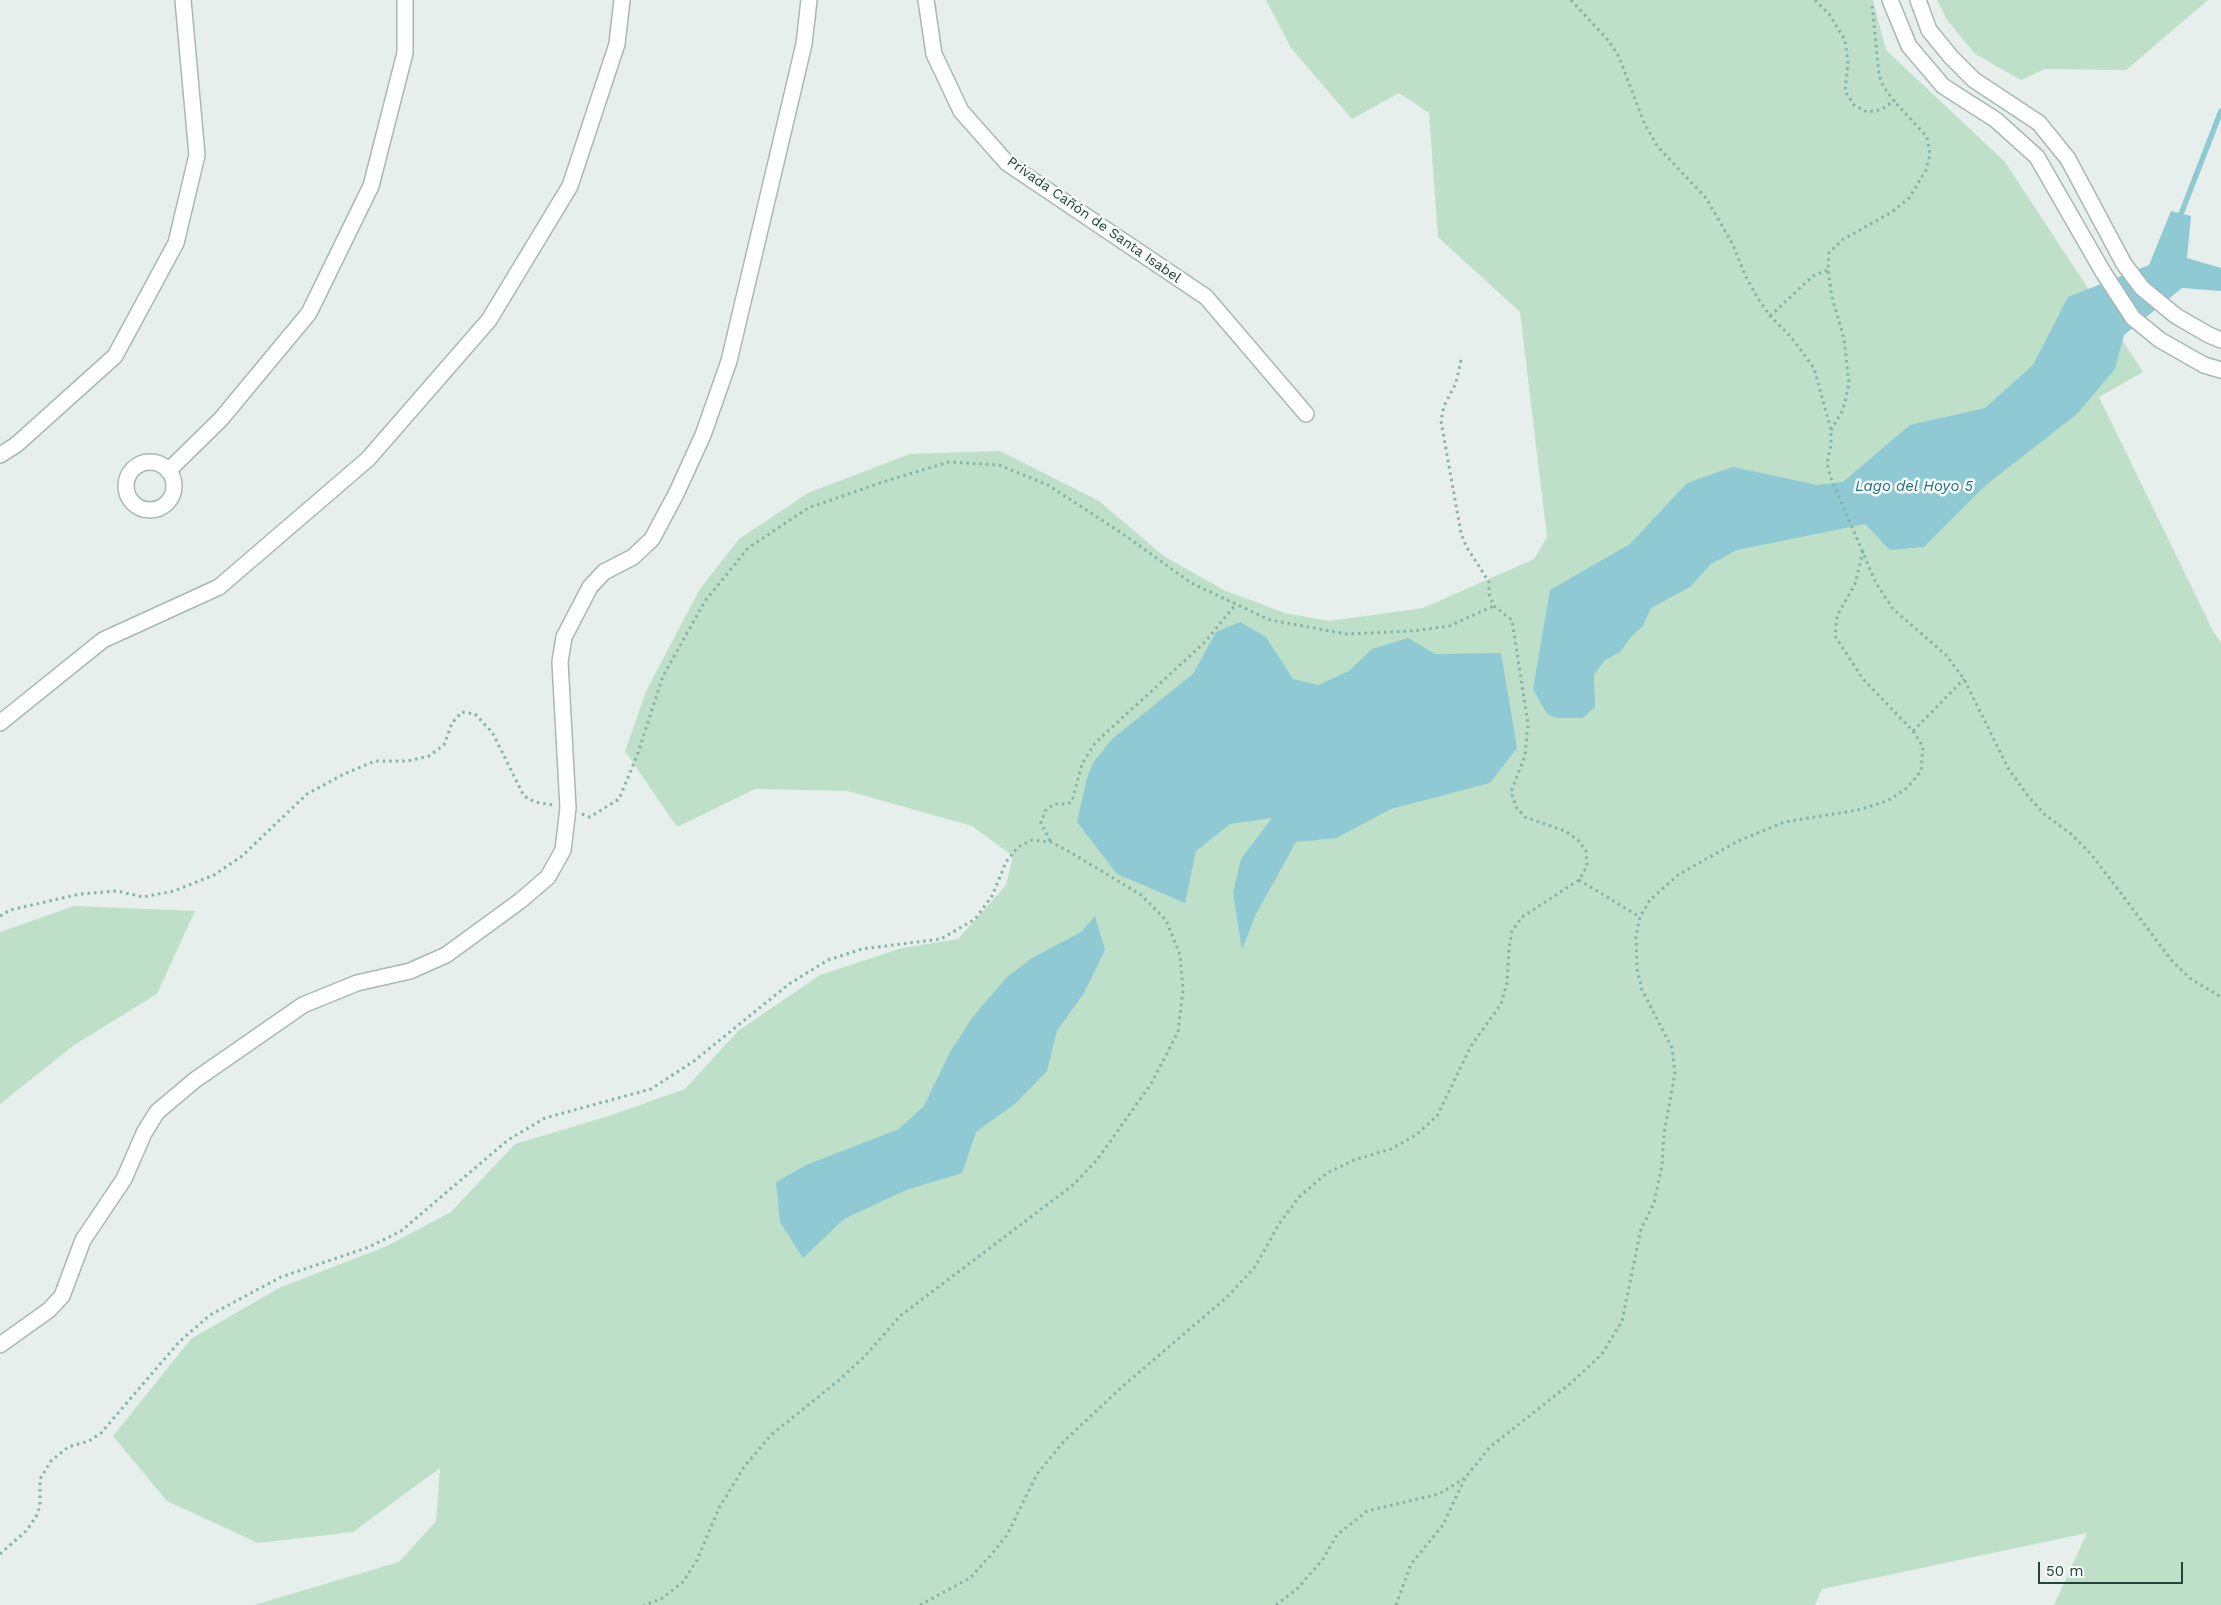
<!DOCTYPE html>
<html>
<head>
<meta charset="utf-8">
<style>
	body { margin:0 }
	#map { position:relative; width:2221px; height:1605px; overflow:hidden; background:#e6efeb; font-family:"Work Sans",sans-serif }
	canvas { display:block }
	.scale { position:absolute; left:2038px; top:1562px; width:145px; height:22px; box-sizing:border-box; border:2px solid #24423a; border-top:0; padding-left:6px; font-size:15px; line-height:18px; white-space:nowrap; color:#24423a; -webkit-text-stroke:4px #f7fbf9; paint-order:stroke }
</style>
</head>
<body>
<div id="map">
<canvas width="2221" height="1605"></canvas>
<div class="scale">50 m</div>
</div>
<script>
const context = document.querySelector('canvas').getContext('2d');
context.lineJoin = 'round';
function fillPath(path, color) {
  context.fillStyle = color;
  context.fill(path, 'evenodd');
}
function poly(rows) {
  const path = new Path2D();
  for (const r of rows) {
    if (r.length === 3) {
      path.moveTo(r[0] + r[2], r[1]);
      path.arc(r[0], r[1], r[2], 0, 2 * Math.PI);
      continue;
    }
    path.moveTo(r[0], r[1]);
    for (let i = 2; i < r.length; i += 2) path.lineTo(r[i], r[i + 1]);
  }
  return path;
}
function strokePath(path, color, width, dash) {
  context.strokeStyle = color;
  context.lineWidth = width;
  context.lineCap = dash ? 'butt' : 'round';
  context.setLineDash(dash || []);
  context.stroke(path);
}
function drawText(font, color, halo, rows, align = 'center') {
  context.font = font + ' "Work Sans",sans-serif';
  context.lineWidth = 5;
  context.setLineDash([]);
  context.textBaseline = 'middle';
  context.strokeStyle = halo;
  context.fillStyle = color;
  for (const [text, x, y, turn = 0] of rows) {
    context.save();
    context.translate(x, y);
    context.rotate((+turn || 0) * Math.PI / 180);
    context.textAlign = isNaN(turn) ? turn : align;
    if (halo) context.strokeText(text, 0, 0);
    context.fillText(text, 0, 0);
    context.restore();
  }
}
fillPath(poly([
	[1266,0,1873,0,1886,50,2005,162,2143,372,2099,397,2213,631,2221,643,2221,1605,2054,1605,2087,1533,1822,1589,1815,1605,254,1605,399,1562,436,1521,440,1468,353,1532,258,1543,167,1501,113,1436,191,1339,279,1288,387,1246,451,1212,515,1144,609,1116,685,1089,738,1031,820,975,902,948,958,939,1006,885,1013,856,972,826,848,791,755,789,677,827,625,751,647,689,700,589,739,539,808,493,910,454,1000,451,1099,501,1165,557,1224,590,1285,613,1329,621,1423,608,1534,559,1547,537,1520,312,1438,237,1429,113,1399,93,1352,119,1291,48],
	[1937,0,2208,0,2126,70,2045,69,2021,80,1975,54,1947,20],
	[74,906,195,911,157,994,74,1045,0,1104,0,932]
]), '#bfe0c8');
fillPath(poly([
	[2171,211,2191,216,2187,258,2221,268,2221,291,2182,288,2124,335,2115,369,2077,414,1986,485,1924,547,1890,550,1865,524,1737,550,1711,564,1690,587,1651,608,1643,626,1632,636,1620,652,1604,661,1594,675,1595,707,1583,718,1557,718,1547,714,1533,689,1550,590,1630,544,1687,483,1733,467,1817,485,1843,482,1910,425,1985,408,2033,365,2068,297,2149,265],
	[1240,622,1266,637,1293,679,1318,685,1349,671,1372,649,1408,638,1435,654,1501,653,1517,748,1490,783,1391,809,1336,838,1296,842,1256,914,1242,949,1233,893,1241,859,1272,818,1230,824,1196,851,1185,903,1117,874,1077,822,1087,778,1093,763,1112,739,1193,674,1216,632],
	[1095,916,1105,950,1084,993,1057,1031,1047,1071,1016,1103,976,1132,962,1173,906,1190,844,1219,803,1258,780,1222,776,1182,806,1165,899,1129,924,1106,950,1052,972,1018,1007,977,1032,958,1081,932]
]), '#8ec9d4');
strokePath(poly([
	[2181,214,2221,111]
]), '#8ec9d4', 5.5);
const minor = poly([
	[926,0,934,54,961,111,1007,163,1206,297,1306,414],
	[1890,0,1909,46,1943,86,1996,120,2037,157,2103,272,2133,318,2160,340,2204,365,2221,370],
	[1918,0,1929,30,1951,57,1974,80,2039,123,2068,159,2124,264,2142,288,2176,316,2209,335,2221,340],
	[0,455,16,445,115,356,176,243,197,155,183,0],
	[150,486,24],
	[168,471,221,419,309,313,371,186,405,53,405,0],
	[0,723,103,640,219,587,368,459,489,320,570,186,617,44,622,0],
	[0,1345,49,1310,62,1296,83,1240,124,1179,144,1133,157,1112,195,1080,303,1005,357,983,410,971,446,955,520,901,548,877,563,850,568,808,560,662,564,637,590,587,604,572,633,557,652,539,676,494,703,435,729,361,804,44,809,0]
]);
strokePath(minor, '#a8b8b2', 18);
strokePath(poly([
	[1571,0,1608,40,1619,57,1645,125,1658,147,1706,198,1732,243,1746,277,1759,300,1770,316,1791,337,1814,368,1831,430,1831,445,1827,463,1830,476,1876,583,1893,609,1946,655,1964,679,2008,768,2028,796,2044,814,2071,834,2091,854,2173,962,2191,979,2221,997],
	[1815,0,1829,14,1845,40,1848,63,1845,91,1854,105,1867,112,1880,110,1894,101,1883,86,1879,75,1872,4],
	[1770,316,1813,276,1828,270],
	[1831,430,1843,410,1849,383,1844,339,1832,297,1828,270,1829,253,1842,240,1892,212,1909,198,1926,170,1930,155,1927,137,1894,101],
	[1913,731,1964,679],
	[582,814,590,817,619,799,637,756,663,676,705,601,748,548,808,508,883,482,949,462,999,465,1048,485,1126,536,1191,583,1270,620,1347,634,1412,631,1449,626,1494,606],
	[1050,841,1041,823,1045,811,1054,804,1068,804,1072,801,1082,764,1095,743,1205,642,1236,604],
	[1579,880,1640,917],
	[0,916,10,910,80,894,117,891,143,897,174,891,214,875,242,856,307,794,344,774,375,761,408,761,429,756,444,745,452,723,462,712,475,714,492,732,524,796,535,802,553,805],
	[0,1554,26,1531,36,1517,40,1506,40,1479,51,1461,68,1447,89,1441,101,1433,179,1342,210,1315,281,1277,369,1247,401,1231,508,1140,545,1118,651,1089,694,1061,789,984,828,960,862,949,941,939,975,919,992,896,1006,862,1018,847,1032,840,1051,842,1070,852,1141,895,1166,920,1180,955,1183,990,1178,1032,1151,1084,1097,1160,1073,1185,900,1316,866,1355,838,1381,771,1435,744,1467,719,1508,697,1560,683,1582,661,1599,644,1605],
	[920,1605,970,1578,991,1555,1007,1535,1037,1474,1064,1441,1123,1386,1226,1298,1255,1267,1279,1224,1299,1197,1327,1173,1354,1160,1391,1149,1416,1135,1437,1116,1471,1046,1501,1004,1507,983,1509,948,1512,931,1522,917,1579,880,1587,866,1586,851,1578,840,1565,831,1525,817,1516,807,1511,792,1525,756,1528,724,1512,620,1494,606,1489,594,1489,582,1466,546,1461,533,1441,421,1444,406,1456,383,1461,360],
	[1276,1605,1298,1588,1323,1559,1337,1535,1367,1511,1439,1494,1465,1478],
	[1396,1605,1411,1564,1443,1525,1465,1478,1490,1447,1571,1383,1602,1354,1622,1321,1641,1229,1654,1203,1662,1165,1664,1134,1675,1073,1672,1048,1642,990,1637,969,1636,936,1640,917,1650,900,1678,875,1736,842,1784,822,1858,810,1887,801,1907,788,1921,771,1923,747,1913,731,1863,679,1835,636,1837,616,1855,584,1863,551]
]), '#86b3a5', 3, [2.5, 4]);
strokePath(minor, '#fff', 15);
drawText('14px', '#24423a', '#f7fbf9', [
	["Privada Cañón de Santa Isabel",1094,220,35]
]);
drawText('italic 15px', '#1c6f80', '#f7fbf9', [
	["Lago del Hoyo 5",1914,487]
]);
</script>
</body>
</html>
